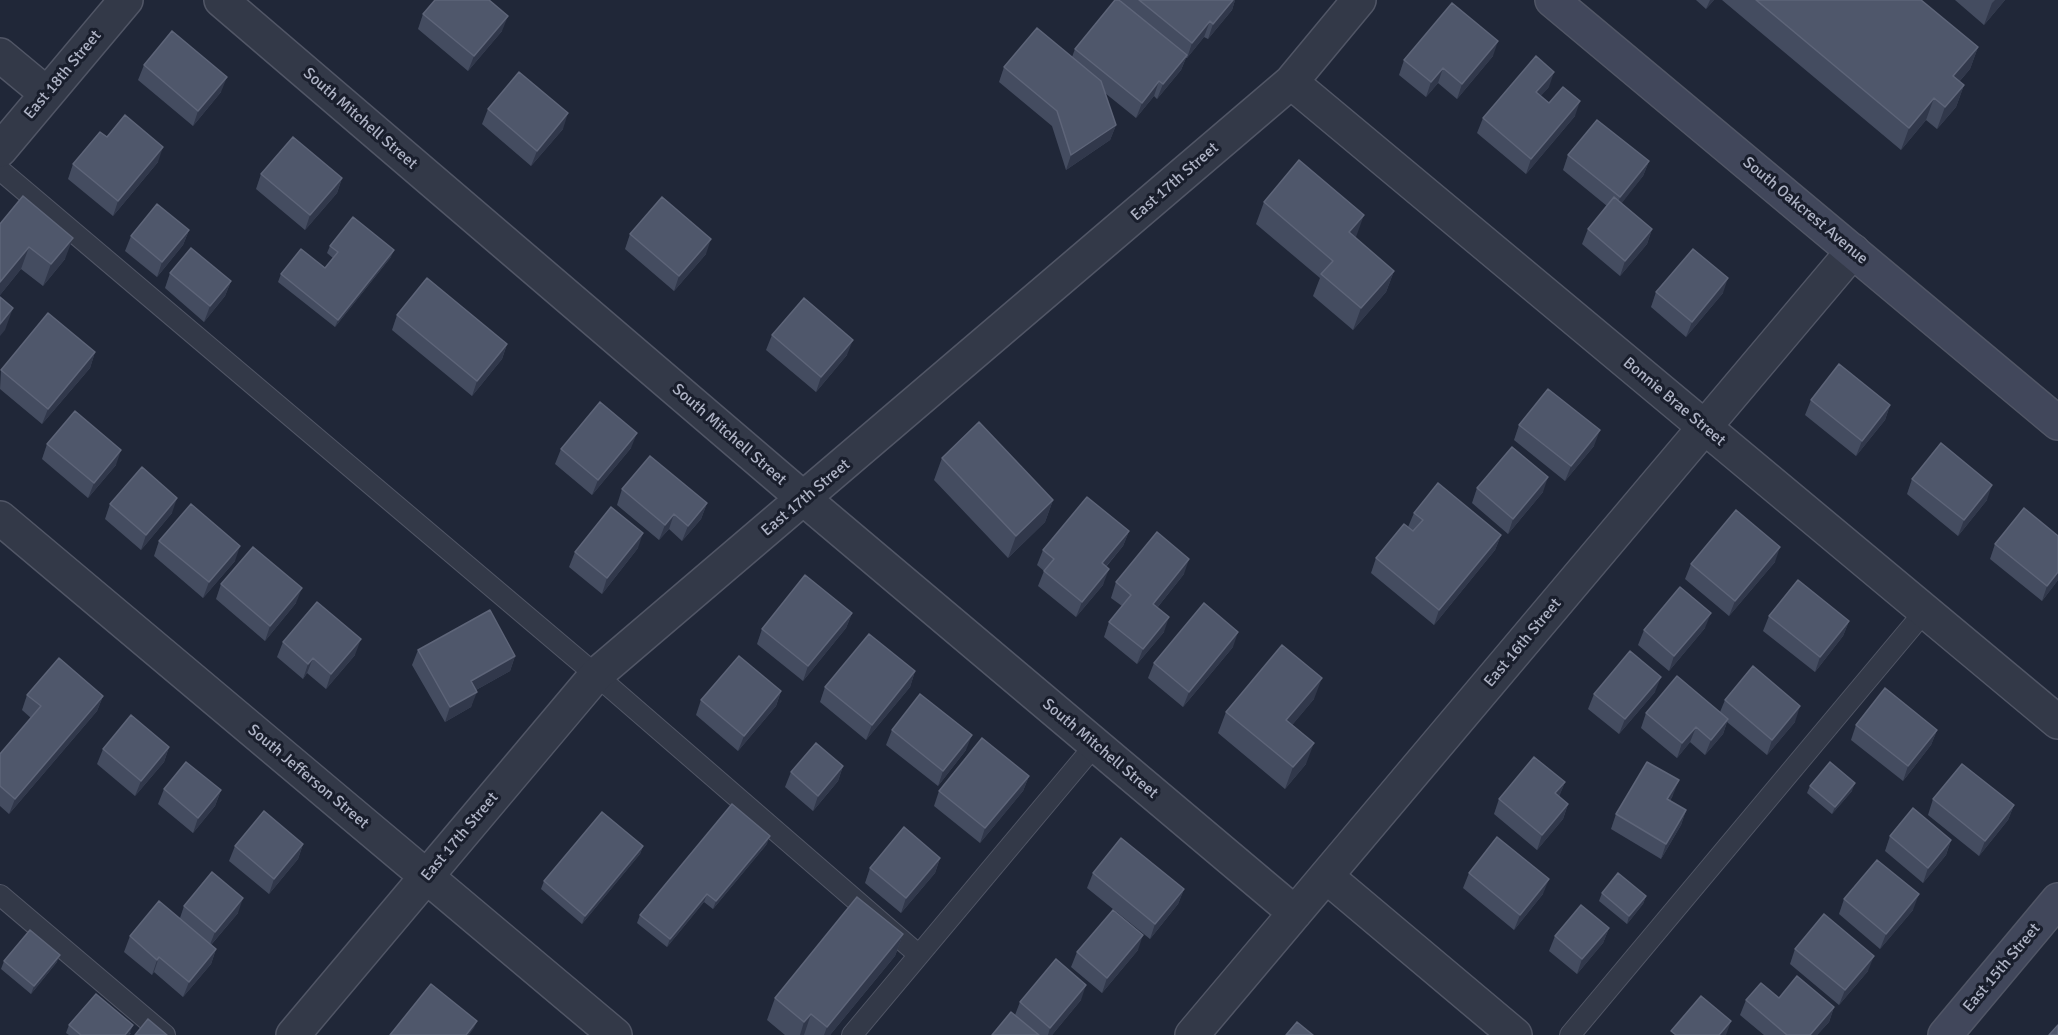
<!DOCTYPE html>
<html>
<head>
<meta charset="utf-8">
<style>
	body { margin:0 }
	canvas { display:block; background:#202738 }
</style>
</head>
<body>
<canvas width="2058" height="1035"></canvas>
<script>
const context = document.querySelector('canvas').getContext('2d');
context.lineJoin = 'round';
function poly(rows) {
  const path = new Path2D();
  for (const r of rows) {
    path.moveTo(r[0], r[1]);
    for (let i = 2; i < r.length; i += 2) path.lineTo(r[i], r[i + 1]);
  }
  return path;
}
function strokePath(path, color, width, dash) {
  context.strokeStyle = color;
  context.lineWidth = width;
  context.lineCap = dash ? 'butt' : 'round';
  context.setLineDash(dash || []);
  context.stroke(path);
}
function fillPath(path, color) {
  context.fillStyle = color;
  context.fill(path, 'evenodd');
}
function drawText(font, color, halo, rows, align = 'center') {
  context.font = font + ' Signika,sans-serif';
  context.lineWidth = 6;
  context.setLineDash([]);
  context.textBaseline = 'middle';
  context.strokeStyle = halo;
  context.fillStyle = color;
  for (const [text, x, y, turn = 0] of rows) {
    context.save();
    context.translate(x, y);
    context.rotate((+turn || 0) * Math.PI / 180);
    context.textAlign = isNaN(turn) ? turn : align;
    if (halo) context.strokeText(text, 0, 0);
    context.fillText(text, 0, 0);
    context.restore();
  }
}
const lane = poly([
	[0,170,596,675,919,955],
	[0,895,165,1035],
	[852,1035,1095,745],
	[1570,1035,1925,611]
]);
const street = poly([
	[221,0,804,499,1295,913],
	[0,55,47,94],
	[1291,82,2058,722],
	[0,150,126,0],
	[0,518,615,1035],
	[1326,876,1515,1035],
	[293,1035,596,675,1291,82,1359,0],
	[1192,1035,1853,251]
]);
const secondary = poly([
	[1552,0,2058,423],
	[1945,1035,2058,900]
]);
strokePath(lane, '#515666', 22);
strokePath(street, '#515666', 36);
strokePath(secondary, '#515666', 36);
strokePath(lane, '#333948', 20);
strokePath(street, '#333948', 33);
strokePath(secondary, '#41475b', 33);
fillPath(poly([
	[1121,0,1235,0,1232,10,1208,39,1204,37,1187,58,1186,58,1181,70,1157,99,1154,96,1136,118,1105,93,1116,125,1110,140,1066,170,1052,126,999,82,1004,67,1072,57,1075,49],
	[1696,0,1714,0,1706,9],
	[1722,0,1921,0,1978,47,1970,69,1959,82,1964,85,1956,107,1937,129,1926,120,1901,150],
	[1955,0,2005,0,1984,25],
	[423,14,502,31,468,71,418,29],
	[1493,56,1457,99,1438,83,1426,97,1399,75,1404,60],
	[144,65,221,92,193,126,138,80],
	[1549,87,1540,96,1549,103,1575,116,1526,174,1477,133,1483,118],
	[488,109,563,129,531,166,482,124],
	[107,137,158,162,113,216,68,179,73,164],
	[1568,155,1649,161,1643,176,1621,203,1652,229,1647,244,1620,276,1582,244,1588,229,1607,206,1563,170],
	[261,174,342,178,337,193,305,230,256,189],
	[1264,202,1355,238,1394,271,1386,292,1353,330,1313,296,1320,278,1256,224],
	[0,224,65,259,43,286,21,269,0,295],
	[189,230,183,245,157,277,125,251,131,236],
	[630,234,706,254,674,291,625,249],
	[330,246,391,257,335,327,278,282,281,274,325,268,333,258,327,253],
	[170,273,231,281,225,296,204,322,165,288],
	[1656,292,1723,293,1686,337,1651,307],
	[397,315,507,344,502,359,472,396,392,330],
	[772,335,847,355,816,392,766,350],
	[95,352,90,368,42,424,0,389,1,370],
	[1811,400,1890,405,1885,420,1856,456,1805,415],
	[1519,425,1594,446,1565,481,1514,440],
	[47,444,116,465,88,498,42,459],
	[631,448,592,495,555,464,561,449],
	[942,458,1053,500,1045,522,1008,558,934,480],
	[1912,479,1987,500,1958,536,1907,494],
	[1477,488,1543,492,1508,534,1472,503],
	[622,489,707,503,701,519,682,541,669,529,659,540,617,505],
	[110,504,172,513,141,550,105,519],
	[1414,513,1501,535,1495,550,1434,625,1371,573,1376,558,1408,527],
	[1129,531,1123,546,1106,567,1103,585,1076,617,1038,586,1044,571,1037,565,1043,550],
	[159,541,235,561,203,598,154,556],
	[1995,544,2058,580,2042,601,1990,559],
	[638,548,602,594,569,567,575,552],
	[1775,562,1729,616,1685,579,1691,564],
	[1184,574,1157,608,1164,632,1137,664,1104,637,1109,622,1122,606,1111,598,1116,582],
	[221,584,296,603,265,641,216,599],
	[852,613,846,628,803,681,757,644,762,629],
	[1769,616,1849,621,1843,636,1815,672,1763,631],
	[1705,628,1669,671,1638,645,1644,630],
	[283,642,355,655,326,689,307,673,303,679,277,657],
	[1233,647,1183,707,1148,678,1154,663],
	[418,650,515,656,510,671,476,690,471,707,445,722,412,665],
	[915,671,910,687,866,740,820,702,825,687],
	[781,691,776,706,738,751,696,715,701,700],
	[1655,692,1619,734,1588,709,1594,694],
	[27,695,103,696,97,711,9,814,0,806,0,754,31,718,22,710],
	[1314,699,1292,725,1306,764,1285,789,1218,733,1226,712],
	[1725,700,1795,722,1767,755,1727,722,1723,734,1705,755,1690,742,1677,758,1641,728,1646,713,1720,712],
	[1856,725,1937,730,1931,745,1903,781,1851,740],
	[892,730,966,750,938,786,886,745],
	[169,747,164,762,135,796,97,764,103,749],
	[843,766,838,781,813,811,785,787,791,772],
	[1029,776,1023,791,980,843,934,806,939,791],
	[1565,782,1559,796,1568,804,1563,819,1537,850,1494,814,1499,799],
	[1810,786,1852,791,1832,814,1807,793],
	[164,789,221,790,215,806,193,833,158,804],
	[1673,795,1670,801,1686,810,1681,825,1661,859,1611,829,1616,814],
	[1933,799,2014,805,2008,820,1979,856,1928,815],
	[1890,836,1951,840,1946,855,1923,883,1885,851],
	[303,844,298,859,269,894,229,861,235,846],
	[767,844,713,909,704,902,667,947,637,923,640,915],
	[643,846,640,854,582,924,541,889,544,881],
	[940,858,935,873,901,913,865,883,870,868],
	[1093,873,1184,889,1178,904,1150,939,1087,888],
	[1469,873,1543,894,1514,930,1463,888],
	[1602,893,1646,896,1643,904,1627,924,1599,901],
	[1844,899,1913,910,1880,949,1839,914],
	[184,906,238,913,211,945,216,949,211,964,183,997,154,972,152,975,124,952,130,936,180,918],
	[1609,928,1603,943,1577,974,1549,951,1555,936],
	[903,934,895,956,830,1035,785,1035,767,1020,775,998],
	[1795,949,1868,971,1839,1005,1790,964],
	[1138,950,1102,993,1071,967,1077,952],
	[4,961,57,962,31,994,1,969],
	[1779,998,1834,1007,1829,1022,1817,1035,1764,1035,1740,1015,1746,1000],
	[1081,1000,1052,1035,992,1035,1015,1015,1020,1002],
	[69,1025,131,1033,129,1035,69,1035,66,1033]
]), '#444c60');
fillPath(poly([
	[1233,0,1235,0,1232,10,1208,39,1213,24],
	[1710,0,1714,0,1706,9],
	[1995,0,2005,0,1984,25,1992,3],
	[508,16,502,31,468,71,474,56],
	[1210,21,1204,37,1187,58,1192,43],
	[1498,41,1493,56,1457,99,1462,84],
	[1978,47,1970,69,1945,98,1953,76],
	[1187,55,1181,70,1157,99,1163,84],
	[1443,68,1438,83,1426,97,1431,82],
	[1554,72,1549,87,1530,108,1536,92],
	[227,77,221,92,193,126,198,111],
	[1159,81,1154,96,1136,118,1142,103],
	[1964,85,1956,107,1937,129,1945,107],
	[1934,98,1926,120,1901,150,1909,128],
	[1580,101,1575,116,1526,174,1531,159],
	[568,113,563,129,531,166,537,151],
	[1116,125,1110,140,1066,170,1071,155],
	[163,147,158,162,113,216,118,201],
	[1649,161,1643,176,1615,212,1620,197],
	[342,178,337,193,305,230,310,215],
	[1364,215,1356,237,1341,254,1349,232],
	[1652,229,1647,244,1620,276,1625,261],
	[189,230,183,245,157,277,162,262],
	[73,238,65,259,43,286,51,264],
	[711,239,706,254,674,291,679,276],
	[29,247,21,269,0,295,0,282],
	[394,250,391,257,335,327,338,320],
	[1394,271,1386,292,1353,330,1361,308],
	[1728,278,1723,293,1686,337,1692,322],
	[231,281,225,296,204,322,210,306],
	[13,308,5,330,0,336,0,324],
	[853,340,847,355,816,392,821,377],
	[507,344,502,359,472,396,477,381],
	[95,352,90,368,42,424,48,409],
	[1890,405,1885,420,1856,456,1862,441],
	[1600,430,1594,446,1565,481,1571,466],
	[637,433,631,448,592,495,598,480],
	[121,450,116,465,88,498,94,483],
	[1548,477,1543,492,1508,534,1513,519],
	[1992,485,1987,500,1958,536,1964,520],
	[177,498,172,513,141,550,146,535],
	[1053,500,1045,522,1008,558,1016,536],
	[707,503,701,519,682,541,688,526],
	[674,514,669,529,659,540,665,525],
	[1129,531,1123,546,1096,578,1102,563],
	[643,533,638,548,602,594,607,578],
	[1501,535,1495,550,1434,625,1439,610],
	[240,546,235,561,203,598,209,582],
	[1780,547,1775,562,1729,616,1735,601],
	[1189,559,1184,574,1148,619,1153,604],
	[1109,569,1103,585,1076,617,1082,602],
	[2058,572,2058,580,2042,601,2047,586],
	[302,588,296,603,265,641,270,626],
	[852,613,846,628,803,681,808,666],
	[1711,613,1705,628,1669,671,1674,656],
	[1169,617,1164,632,1137,664,1143,649],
	[1849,621,1843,636,1815,672,1820,657],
	[1238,632,1233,647,1183,707,1189,692],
	[361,639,355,655,326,689,331,674],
	[515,656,510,671,465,696,471,681],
	[313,658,307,673,303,679,308,664],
	[915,671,910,687,866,740,872,725],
	[1661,677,1655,692,1619,734,1625,719],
	[1322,678,1314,699,1278,742,1286,720],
	[781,691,776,706,738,751,744,736],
	[477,692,471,707,445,722,450,707],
	[103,696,97,711,9,814,15,799],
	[1800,706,1795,722,1767,755,1772,740],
	[1728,719,1723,734,1705,755,1711,740],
	[1696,727,1690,742,1677,758,1682,743],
	[1937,730,1931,745,1903,781,1908,766],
	[972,735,966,750,938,786,943,771],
	[1314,743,1306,764,1285,789,1293,767],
	[169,747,164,762,135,796,141,781],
	[843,766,838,781,813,811,818,796],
	[1029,776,1023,791,980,843,985,828],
	[1679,780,1673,795,1662,814,1667,799],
	[1565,782,1559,797,1555,793],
	[1855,783,1852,791,1832,814,1835,807],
	[221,790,215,806,193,833,198,818],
	[1568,804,1563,819,1537,850,1542,835],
	[2014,805,2008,820,1979,856,1985,841],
	[1686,810,1681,825,1661,859,1666,844],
	[770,836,767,844,713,909,716,901],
	[1951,840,1946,855,1923,883,1928,868],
	[303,844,298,859,269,894,274,879],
	[643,846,640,854,582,924,585,916],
	[940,858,935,873,901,913,906,898],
	[1549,879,1543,894,1514,930,1520,915],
	[1184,889,1178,904,1150,939,1155,924],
	[707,894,704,902,667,947,670,939],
	[1919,894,1913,910,1880,949,1886,934],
	[1646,896,1643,904,1627,924,1629,916],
	[243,898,238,913,209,947,215,932],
	[1609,928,1603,943,1577,974,1582,959],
	[903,934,895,956,830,1035,824,1035,827,1027],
	[1143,935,1138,950,1102,993,1107,978],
	[216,949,211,964,183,997,189,982],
	[60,955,57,962,31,994,34,986],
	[1874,956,1868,971,1839,1005,1845,990],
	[159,957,154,972,152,975,157,960],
	[1086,985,1081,1000,1052,1035,1048,1035,1050,1028],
	[1834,1007,1829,1022,1817,1035,1810,1035],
	[811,1014,804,1035,800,1035,804,1022],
	[477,1021,474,1028,469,1035,466,1035],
	[1731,1021,1726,1035,1719,1035],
	[133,1025,129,1035,125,1035]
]), '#31384b');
const building = poly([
	[435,0,489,0,508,16,474,56,423,14,435,0],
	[1115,0,1119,0,1187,55,1163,84,1159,81,1142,103,1075,49,1115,0],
	[1139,0,1233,0,1213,24,1210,21,1192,43,1139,0],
	[1756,0,1921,0,1978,47,1953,76,1964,85,1945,107,1934,98,1909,128,1756,0],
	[1452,3,1498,41,1462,84,1443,68,1431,82,1404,60,1452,3],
	[1037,28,1101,81,1116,125,1071,155,1057,111,1004,67,1037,28],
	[172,31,227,77,198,111,144,65,172,31],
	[1536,56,1554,72,1536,92,1549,103,1563,87,1580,101,1531,159,1483,118,1536,56],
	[519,72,568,113,537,151,488,109,519,72],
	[125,115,163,147,118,201,73,164,100,132,107,137,125,115],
	[1597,120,1649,161,1620,197,1568,155,1597,120],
	[293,137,342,178,310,215,261,174,293,137],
	[1299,160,1364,215,1349,232,1394,271,1361,308,1321,274,1333,261,1264,202,1299,160],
	[23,196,73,238,51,264,29,247,0,282,0,224,23,196],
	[662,197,711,239,679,276,630,234,662,197],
	[1614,197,1652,229,1625,261,1588,229,1614,197],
	[157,204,189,230,162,262,131,236,157,204],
	[353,217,394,250,338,320,281,274,301,249,325,268,338,252,330,246,353,217],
	[191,248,231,281,210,306,170,273,191,248],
	[1693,249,1728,278,1692,322,1656,292,1693,249],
	[427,278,507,344,477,381,397,315,427,278],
	[0,297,13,308,0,324,0,297],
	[804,298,853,340,821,377,772,335,804,298],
	[48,313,95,352,48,409,1,370,48,313],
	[1839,364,1890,405,1862,441,1811,400,1839,364],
	[1548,389,1600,430,1571,466,1519,425,1548,389],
	[600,402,637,433,598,480,561,449,600,402],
	[75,411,121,450,94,483,47,444,75,411],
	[979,422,1053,500,1016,536,942,458,979,422],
	[1941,443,1992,485,1964,520,1912,479,1941,443],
	[1512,447,1548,477,1513,519,1477,488,1512,447],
	[650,456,707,503,688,526,674,514,665,525,622,489,650,456],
	[142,467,177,498,146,535,110,504,142,467],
	[1438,483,1501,535,1439,610,1376,558,1404,524,1413,531,1423,520,1414,513,1438,483],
	[1087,497,1129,531,1102,563,1109,569,1082,602,1044,571,1054,559,1043,550,1087,497],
	[191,504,240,546,209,582,159,541,191,504],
	[611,507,643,533,607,578,575,552,611,507],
	[2024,508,2058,536,2058,572,2047,586,1995,544,2024,508],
	[1736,510,1780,547,1735,601,1691,564,1736,510],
	[1157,532,1189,559,1153,604,1169,617,1143,649,1109,622,1131,595,1116,582,1157,532],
	[253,547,302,588,270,626,221,584,253,547],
	[805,575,852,613,808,666,762,629,805,575],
	[1798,580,1849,621,1820,657,1769,616,1798,580],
	[1680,587,1711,613,1674,656,1644,630,1680,587],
	[317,602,361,639,331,674,313,658,308,664,283,642,317,602],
	[1204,603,1238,632,1189,692,1154,663,1204,603],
	[490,610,515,656,471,681,477,692,450,707,418,650,490,610],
	[869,634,915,671,872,725,825,687,869,634],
	[1282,645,1322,678,1286,720,1314,743,1293,767,1226,712,1282,645],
	[1630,651,1661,677,1625,719,1594,694,1630,651],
	[739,656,781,691,744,736,701,700,739,656],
	[59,658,103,696,15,799,0,786,0,754,41,706,27,695,59,658],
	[1753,666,1800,706,1772,740,1725,700,1753,666],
	[1677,676,1728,719,1711,740,1696,727,1682,743,1646,713,1677,676],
	[1885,688,1937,730,1908,766,1856,725,1885,688],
	[920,694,972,735,943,771,892,730,920,694],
	[131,715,169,747,141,781,103,749,131,715],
	[982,738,1029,776,985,828,939,791,982,738],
	[816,743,843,766,818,796,791,772,816,743],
	[1534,757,1565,782,1555,793,1568,804,1542,835,1499,799,1534,757],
	[186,762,221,790,198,818,164,789,186,762],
	[1647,762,1679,780,1667,799,1686,810,1666,844,1616,814,1647,762],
	[1830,762,1855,783,1835,807,1810,786,1830,762],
	[1962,764,2014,805,1985,841,1933,799,1962,764],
	[732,804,770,836,716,901,707,894,670,939,640,915,732,804],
	[1913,808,1951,840,1928,868,1890,836,1913,808],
	[264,811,303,844,274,879,235,846,264,811],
	[602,812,643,846,585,916,544,881,602,812],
	[904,827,940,858,906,898,870,868,904,827],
	[1497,837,1549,879,1520,915,1469,873,1497,837],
	[1121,838,1184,889,1155,924,1093,873,1121,838],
	[1877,860,1919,894,1886,934,1844,899,1877,860],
	[212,872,243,898,215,932,184,906,212,872],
	[1618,873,1646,896,1629,916,1602,893,1618,873],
	[857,897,903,934,827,1027,811,1014,804,1022,775,998,857,897],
	[159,901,216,949,189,982,159,957,157,960,130,936,159,901],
	[1581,905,1609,928,1582,959,1555,936,1581,905],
	[1113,910,1143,935,1107,978,1077,952,1113,910],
	[1824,914,1874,956,1845,990,1795,949,1824,914],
	[30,930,60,955,34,986,4,961,30,930],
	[1056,959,1086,985,1050,1028,1020,1002,1056,959],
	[1797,976,1834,1007,1810,1035,1787,1035,1746,1000,1761,983,1779,998,1797,976],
	[431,984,477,1021,466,1035,390,1035,431,984],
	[96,994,133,1025,125,1035,81,1035,69,1025,96,994],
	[1701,996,1731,1021,1719,1035,1676,1035,1671,1031,1701,996],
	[1011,1012,1039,1035,992,1035,1011,1012],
	[148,1019,167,1035,135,1035,148,1019],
	[1297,1022,1313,1035,1286,1035,1297,1022],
	[2058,1025,2058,1035,2049,1035,2058,1025]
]);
fillPath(building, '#4f576b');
strokePath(building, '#5e6579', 1.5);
drawText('16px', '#aeb3c5', '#191e2c', [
	["East 18th Street",63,75,-50],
	["South Mitchell Street",360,119,41],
	["East 17th Street",1175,182,-41],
	["South Oakcrest Avenue",1805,211,40],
	["Bonnie Brae Street",1674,402,40],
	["South Mitchell Street",729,435,41],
	["East 17th Street",806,498,-40],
	["East 16th Street",1523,643,-50],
	["South Mitchell Street",1100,749,40],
	["South Jefferson Street",308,777,40],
	["East 17th Street",460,837,-50],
	["East 15th Street",2002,968,-50]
]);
</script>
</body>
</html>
